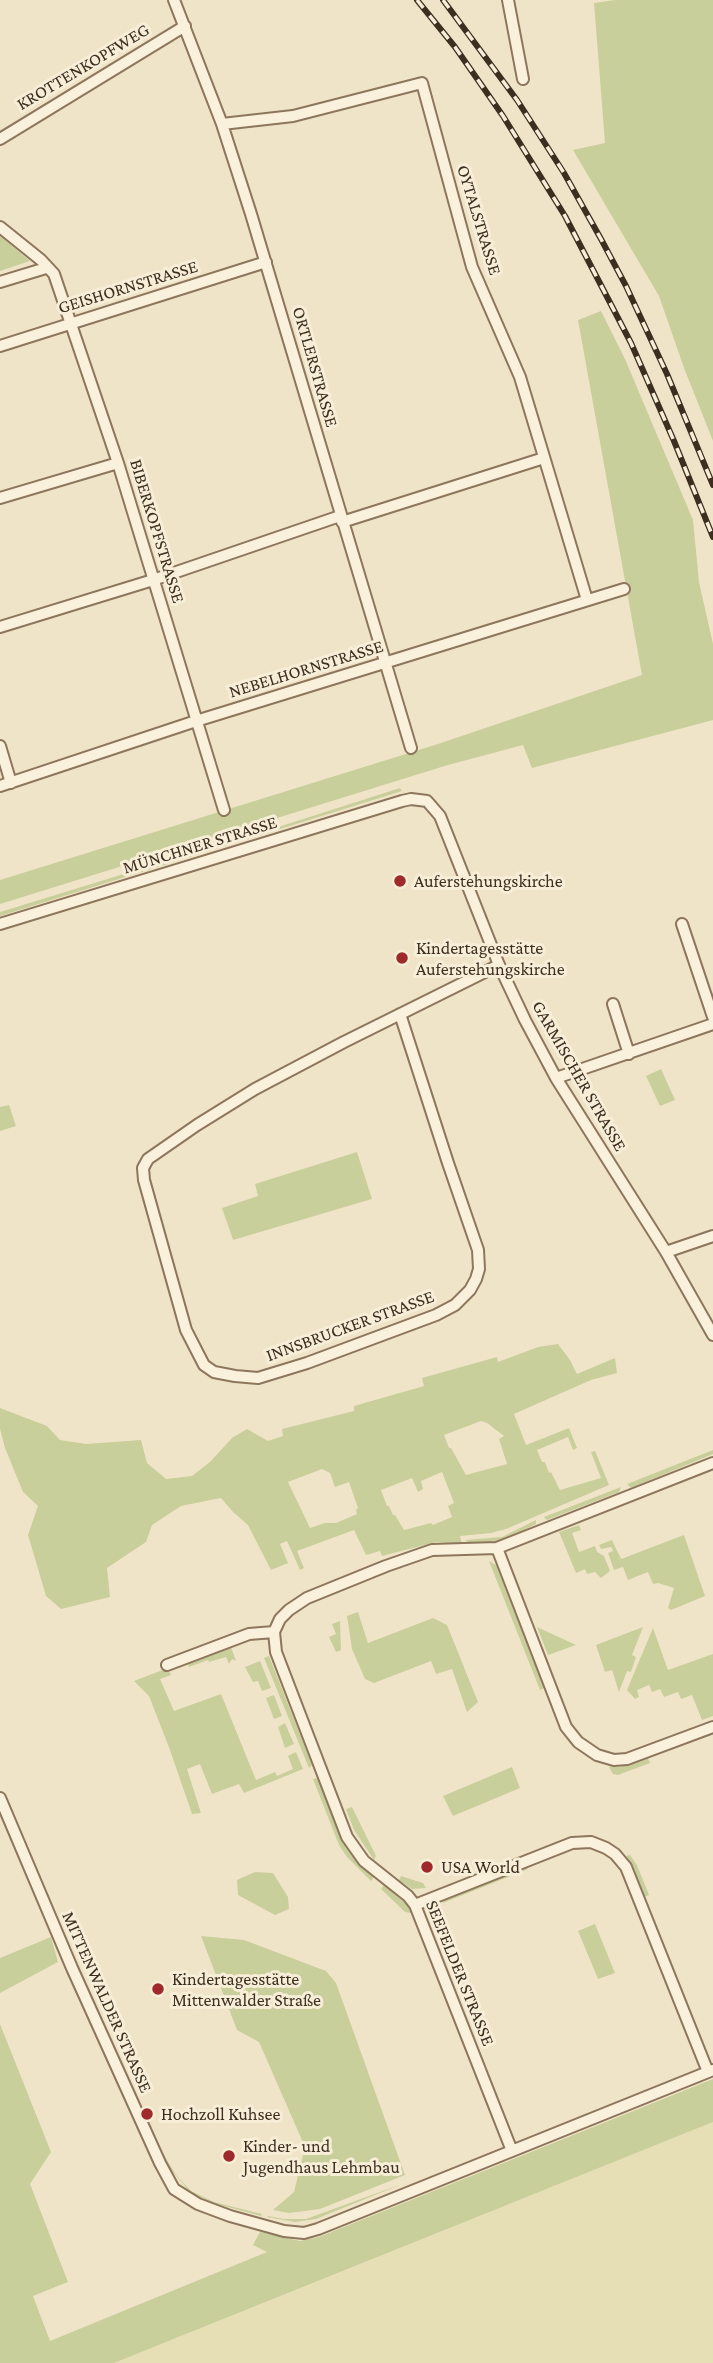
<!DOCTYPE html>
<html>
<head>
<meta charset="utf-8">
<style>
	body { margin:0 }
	canvas { display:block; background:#f0e4c8 }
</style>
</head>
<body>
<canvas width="713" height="2363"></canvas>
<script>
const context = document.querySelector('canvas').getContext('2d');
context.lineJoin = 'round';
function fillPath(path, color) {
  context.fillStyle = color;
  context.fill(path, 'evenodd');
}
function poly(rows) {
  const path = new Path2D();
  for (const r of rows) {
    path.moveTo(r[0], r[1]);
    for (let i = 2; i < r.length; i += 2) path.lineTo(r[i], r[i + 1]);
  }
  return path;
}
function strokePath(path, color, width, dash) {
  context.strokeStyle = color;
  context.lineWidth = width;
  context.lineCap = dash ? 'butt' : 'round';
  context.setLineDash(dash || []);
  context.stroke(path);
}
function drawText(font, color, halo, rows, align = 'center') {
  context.font = font + ' "Crimson Pro",serif';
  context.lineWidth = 6;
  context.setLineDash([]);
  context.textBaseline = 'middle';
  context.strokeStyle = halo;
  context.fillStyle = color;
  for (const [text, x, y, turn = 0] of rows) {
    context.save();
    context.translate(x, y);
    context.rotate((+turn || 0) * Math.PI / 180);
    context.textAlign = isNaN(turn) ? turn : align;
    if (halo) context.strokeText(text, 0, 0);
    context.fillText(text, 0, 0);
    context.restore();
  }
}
fillPath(poly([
	[713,2122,713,2363,114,2363,296,2290]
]), '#e6deb5');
fillPath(poly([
	[615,0,713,0,713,441,684,368,659,296,573,150,605,143,594,3],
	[0,236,30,261,0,271],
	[601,311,625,359,693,520,699,582,713,644,713,720,532,768,523,745,448,765,0,904,0,880,438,744,642,675,578,320],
	[400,788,402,791,245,840,244,838],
	[238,839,241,841,0,916,0,912],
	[661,1069,675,1100,660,1106,646,1076],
	[9,1105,16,1126,0,1131,0,1107],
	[357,1152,372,1199,233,1240,222,1208,258,1196,255,1184],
	[558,1344,570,1360,577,1374,615,1358,617,1373,591,1380,514,1414,526,1445,569,1428,577,1448,573,1450,568,1437,537,1450,542,1462,545,1462,549,1473,551,1472,560,1490,601,1478,591,1452,595,1451,609,1485,506,1529,491,1533,460,1536,462,1544,436,1542,382,1556,380,1551,366,1555,354,1530,297,1551,304,1568,300,1570,287,1541,280,1544,288,1563,271,1570,248,1525,233,1512,221,1498,181,1506,152,1525,146,1542,107,1568,110,1597,61,1609,46,1596,28,1535,38,1506,23,1492,5,1448,0,1429,0,1408,47,1426,60,1440,86,1444,141,1440,147,1463,166,1479,192,1476,210,1462,232,1438,247,1429,268,1441,283,1436,282,1429,354,1411,354,1406,424,1386,422,1378,497,1357,498,1362,538,1347],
	[481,1421,487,1423,504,1436,499,1439,507,1464,466,1475,451,1448,449,1448,444,1435],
	[322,1469,330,1473,335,1487,349,1482,358,1508,356,1510,357,1514,336,1523,325,1523,310,1528,288,1482],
	[442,1472,454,1503,448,1506,452,1517,433,1525,431,1523,404,1530,395,1515,393,1515,389,1506,387,1506,381,1490,412,1478,418,1492,423,1489,421,1481],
	[713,1450,713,1454,631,1488,627,1484],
	[621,1487,619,1492,547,1520,544,1517],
	[536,1520,536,1524,504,1540,482,1543,468,1542,465,1540,502,1537],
	[579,1525,581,1530,572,1533,579,1552,595,1546,597,1552,604,1556,610,1571,601,1578,595,1572,587,1574,585,1569,576,1573,559,1532],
	[684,1535,705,1596,671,1610,668,1608,674,1588,658,1583,653,1584,648,1572,628,1580,623,1567,614,1570,608,1553,613,1551,611,1547,601,1549,599,1545,612,1540,621,1559],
	[489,1561,496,1565,544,1688,540,1690],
	[358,1612,368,1643,433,1618,447,1625,478,1702,467,1712,452,1669,436,1674,431,1661,374,1683,365,1679,352,1649,347,1616],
	[340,1621,341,1650,336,1652,329,1637,336,1634,332,1624],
	[537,1627,576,1645,548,1655],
	[643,1627,632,1655,636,1657,631,1672,627,1671,619,1692,612,1670,605,1672,596,1645],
	[653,1628,668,1670,713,1654,713,1716,702,1720,692,1695,681,1699,678,1692,664,1697,660,1689,652,1692,649,1685,637,1690,639,1697,635,1699,627,1690],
	[231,1647,236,1661,232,1659,229,1664,226,1657,209,1662,208,1660,189,1667,188,1663],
	[269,1656,312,1765,309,1768,264,1658],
	[260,1661,271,1688,262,1691,258,1681,253,1682,245,1667],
	[168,1668,171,1675,160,1679,174,1711,221,1694,256,1780,275,1772,277,1776,293,1769,288,1756,296,1752,303,1769,244,1793,239,1784,212,1794,200,1764,187,1769,201,1813,192,1814,170,1750,149,1696,134,1681],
	[274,1695,282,1716,274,1719,266,1698],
	[285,1723,294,1744,285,1748,278,1727],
	[648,1758,650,1763,618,1775,613,1774,609,1767,620,1767],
	[512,1767,520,1788,453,1816,443,1796],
	[317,1778,344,1843,359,1864,374,1877,371,1881,347,1857,339,1845,313,1779],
	[352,1807,376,1856,374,1860,354,1830,346,1809],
	[630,1855,637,1865,649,1895,645,1897,633,1866,626,1856],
	[526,1865,528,1869,443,1903,442,1899],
	[255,1872,273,1873,288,1897,289,1909,275,1915,238,1895,237,1880],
	[401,1876,423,1883,426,1888,412,1889,399,1880],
	[384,1885,408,1906,411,1913,405,1912,381,1889],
	[595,1924,615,1973,598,1979,578,1931],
	[201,1936,244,1940,326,1971,336,1983,405,2175,320,2209,289,2213,273,2210,294,2192,305,2147,259,2042,237,2030],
	[51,1937,58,1962,0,1993,0,1958],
	[0,2024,51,2152,30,2184,68,2282,33,2296,50,2341,267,2252,253,2245,260,2232,300,2241,319,2237,713,2079,713,2122,114,2363,0,2363],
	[153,2137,176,2175,191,2191,214,2202,262,2214,261,2216,213,2203,190,2192,166,2164],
	[402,2184,316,2219,295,2222,267,2217,268,2216,284,2219,306,2219]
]), '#c9cf9b');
const minor = poly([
	[174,0,222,124,251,214,411,748],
	[508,0,523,79],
	[222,124,293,116,422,83,472,267,520,377,587,600],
	[0,139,185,26],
	[0,227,41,260,54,274,118,463,224,810],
	[0,282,46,268],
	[0,346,266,262],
	[0,498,118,463],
	[342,522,544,458],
	[0,627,153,580,340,516],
	[0,746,11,783],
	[0,786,196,721,624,589],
	[0,924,402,801,411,799,427,801,440,816,499,965,525,1020,556,1078,666,1252,713,1335],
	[682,924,713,1017],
	[613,1004,629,1054],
	[400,1014,448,1163,478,1250,479,1269,476,1279,470,1290,455,1305,436,1315,307,1363,258,1378,235,1376,214,1372,204,1365,186,1330,144,1180,143,1168,148,1159,197,1125,255,1089,344,1042,499,965],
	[556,1078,713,1024],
	[666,1252,713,1236],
	[497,1548,566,1727,578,1742,597,1755,614,1760,627,1759,713,1727],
	[167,1665,249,1634,274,1632],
	[0,1798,72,1968,160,2163,174,2189,198,2204,230,2216,284,2231,304,2233,318,2229,713,2070],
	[415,1905,572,1843,591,1842,606,1848,615,1854,626,1867,708,2072],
	[512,2151,415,1905,408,1896,364,1861,347,1837,276,1652,274,1632,280,1619,289,1610,307,1598,386,1566,432,1550,497,1548,713,1463]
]);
strokePath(minor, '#8d765c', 14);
strokePath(minor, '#faf1dc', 10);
const rail = poly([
	[417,0,455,47,503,116,565,216,631,343,674,441,713,537],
	[443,0,517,100,564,173,601,239,626,286,667,374,713,485]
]);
strokePath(rail, '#3d2e20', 6);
strokePath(rail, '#f7eed8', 3.5, [10]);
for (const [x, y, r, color] of [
	[400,881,7,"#9e2a2b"],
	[402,958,7,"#9e2a2b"],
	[427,1867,7,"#9e2a2b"],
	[158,1989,7,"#9e2a2b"],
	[147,2114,7,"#9e2a2b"],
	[229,2156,7,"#9e2a2b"]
]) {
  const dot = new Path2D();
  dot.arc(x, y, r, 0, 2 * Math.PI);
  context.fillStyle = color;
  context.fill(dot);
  strokePath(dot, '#f7eed8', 2.5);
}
drawText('18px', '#3d2e20', '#f7eed8', [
	["KROTTENKOPFWEG",83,67,-31],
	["OYTALSTRASSE",479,220,73],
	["GEISHORNSTRASSE",128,287,-17],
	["ORTLERSTRASSE",315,367,74],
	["BIBERKOPFSTRASSE",157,531,73],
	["NEBELHORNSTRASSE",306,669,-17],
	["MÜNCHNER STRASSE",200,845,-17],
	["GARMISCHER STRASSE",579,1076,60],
	["INNSBRUCKER STRASSE",350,1326,-20],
	["SEEFELDER STRASSE",460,1973,68],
	["MITTENWALDER STRASSE",107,2002,66]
]);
drawText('18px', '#3d2e20', '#f7eed8', [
	["Auferstehungskirche",414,881],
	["Kindertagesstätte",416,948],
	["Auferstehungskirche",416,969],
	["USA World",441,1867],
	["Kindertagesstätte",172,1979],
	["Mittenwalder Straße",172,2000],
	["Hochzoll Kuhsee",161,2114],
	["Kinder- und",243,2146],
	["Jugendhaus Lehmbau",243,2167]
], 'left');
</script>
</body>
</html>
